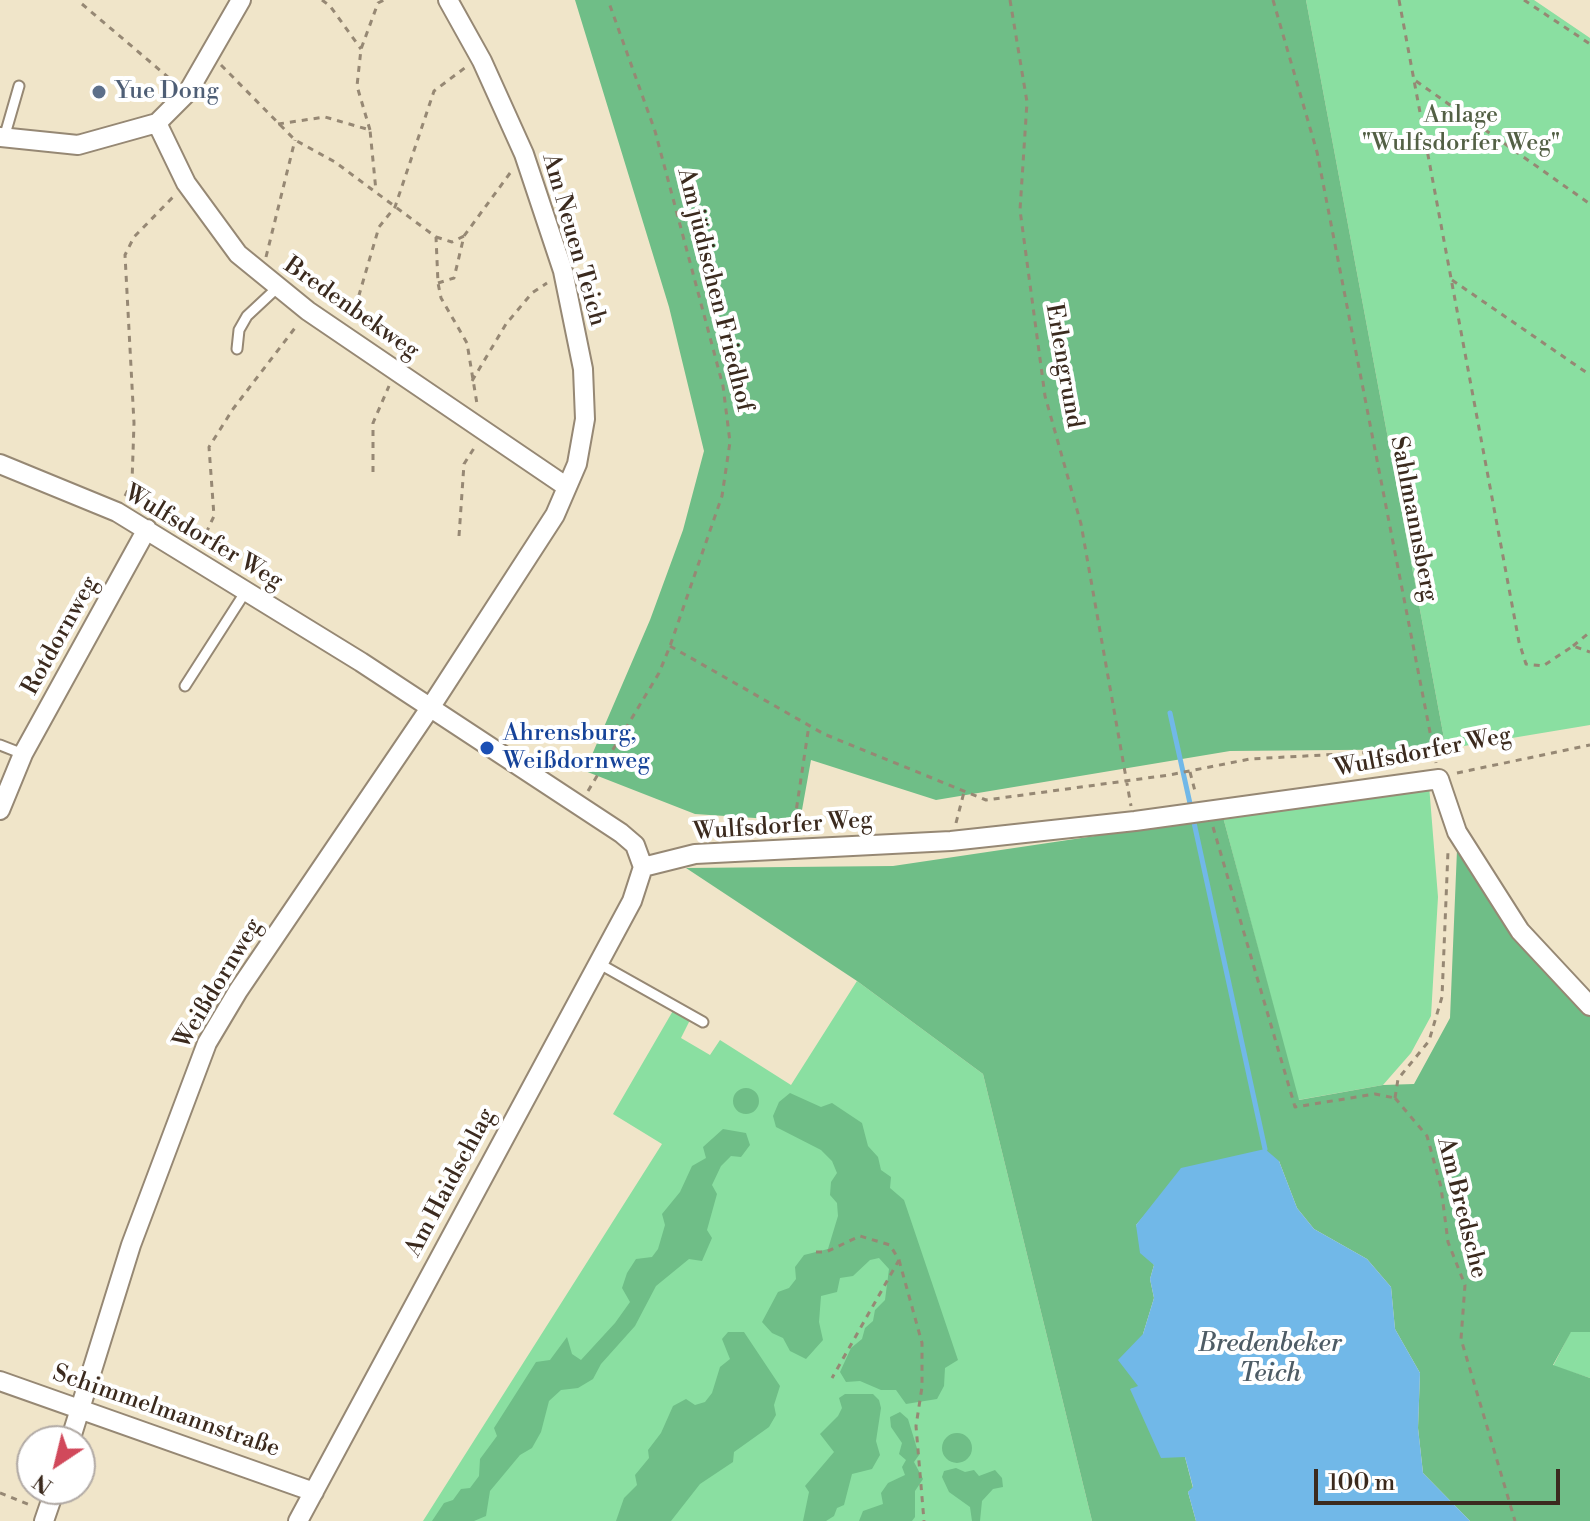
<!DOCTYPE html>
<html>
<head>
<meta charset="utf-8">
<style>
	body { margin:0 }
	#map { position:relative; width:1590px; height:1521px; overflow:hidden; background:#f0e5c9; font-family:"Libre Bodoni",serif }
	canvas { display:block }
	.north { position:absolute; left:16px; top:1425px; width:80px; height:80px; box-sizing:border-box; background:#fff; border:2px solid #b1aaa5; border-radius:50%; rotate:215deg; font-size:22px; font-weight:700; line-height:32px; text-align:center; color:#3b2a1e }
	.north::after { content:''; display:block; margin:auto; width:28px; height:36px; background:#d1495b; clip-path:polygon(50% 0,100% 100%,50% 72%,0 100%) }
	.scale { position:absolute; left:1314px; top:1469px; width:246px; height:36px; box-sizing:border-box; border:4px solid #3b2a1e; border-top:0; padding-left:10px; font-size:24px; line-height:28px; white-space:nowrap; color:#3b2a1e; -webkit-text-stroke:6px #fff; paint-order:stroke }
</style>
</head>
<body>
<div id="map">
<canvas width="1590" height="1521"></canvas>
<div class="north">N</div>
<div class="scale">100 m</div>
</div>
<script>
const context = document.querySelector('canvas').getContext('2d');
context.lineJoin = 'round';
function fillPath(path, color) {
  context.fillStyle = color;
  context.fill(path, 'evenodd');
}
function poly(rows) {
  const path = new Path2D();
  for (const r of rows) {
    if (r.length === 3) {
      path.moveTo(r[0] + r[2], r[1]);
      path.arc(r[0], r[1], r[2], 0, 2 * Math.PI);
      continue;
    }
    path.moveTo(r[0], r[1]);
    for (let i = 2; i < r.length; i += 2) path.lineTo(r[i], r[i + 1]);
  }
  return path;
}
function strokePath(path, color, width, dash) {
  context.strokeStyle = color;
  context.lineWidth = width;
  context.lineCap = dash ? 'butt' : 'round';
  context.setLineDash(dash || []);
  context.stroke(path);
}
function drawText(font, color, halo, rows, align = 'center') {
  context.font = font + ' "Libre Bodoni",serif';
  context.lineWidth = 8;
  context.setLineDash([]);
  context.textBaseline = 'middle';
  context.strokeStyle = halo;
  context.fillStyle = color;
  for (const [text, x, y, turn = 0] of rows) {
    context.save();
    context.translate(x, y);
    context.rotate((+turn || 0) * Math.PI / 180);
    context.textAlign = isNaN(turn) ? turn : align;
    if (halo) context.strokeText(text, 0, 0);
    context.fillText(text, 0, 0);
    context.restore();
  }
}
fillPath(poly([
	[1306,0,1534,0,1590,38,1590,725,1446,749],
	[1429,785,1438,897,1431,1016,1411,1053,1383,1085,1298,1100,1223,817],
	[857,981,983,1074,1092,1521,423,1521,662,1144,613,1114,674,1009,690,1020,681,1038,710,1055,720,1040,791,1085],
	[1571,1331,1590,1332,1590,1378,1553,1366]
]), '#8adfa1');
fillPath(poly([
	[575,0,1306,0,1446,749,1230,751,936,800,811,760,800,821,695,814,585,771,650,620,683,530,704,451,669,307],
	[1223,817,1299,1100,1383,1085,1414,1084,1450,1018,1457,850,1590,1016,1590,1332,1571,1332,1553,1365,1590,1378,1590,1521,1470,1521,1423,1473,1418,1428,1420,1373,1395,1329,1391,1287,1367,1259,1314,1229,1297,1208,1279,1161,1159,1199,1136,1225,1154,1265,1150,1279,1154,1298,1143,1334,1139,1387,1131,1389,1185,1457,1193,1488,1188,1492,1196,1521,1092,1521,983,1074,857,981,686,868,893,866],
	[746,1101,13],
	[790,1093,821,1107,832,1103,862,1123,868,1146,878,1157,881,1170,891,1177,890,1188,904,1200,958,1360,945,1368,944,1386,937,1399,906,1404,896,1390,881,1390,860,1381,846,1382,840,1372,851,1348,862,1339,865,1328,873,1321,875,1310,885,1300,889,1269,879,1258,870,1260,853,1276,840,1278,837,1292,821,1296,819,1322,823,1340,806,1359,790,1351,783,1338,772,1333,762,1322,778,1292,789,1288,796,1279,795,1267,804,1255,828,1249,838,1216,837,1203,830,1195,831,1182,837,1173,832,1161,821,1150,776,1127,773,1116,779,1102],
	[723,1129,746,1133,750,1145,741,1157,731,1156,721,1166,712,1185,717,1194,707,1230,712,1238,702,1261,689,1259,656,1286,635,1326,601,1364,593,1379,578,1388,561,1390,549,1401,541,1432,532,1448,520,1455,490,1491,486,1516,474,1521,432,1521,444,1503,453,1500,461,1489,470,1488,479,1476,480,1459,497,1436,494,1428,536,1362,550,1360,567,1337,572,1354,581,1360,615,1323,630,1302,622,1288,627,1273,636,1259,652,1257,658,1249,665,1225,662,1214,680,1192,692,1166,706,1158,703,1147],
	[728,1332,744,1332,780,1386,774,1405,776,1415,769,1427,734,1452,733,1462,700,1484,671,1521,616,1521,624,1498,637,1485,635,1475,649,1458,648,1450,661,1433,673,1406,686,1399,695,1405,705,1402,712,1393,720,1367,730,1359,722,1339],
	[845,1394,873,1394,879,1400,881,1408,876,1441,880,1455,872,1469,852,1474,844,1505,837,1508,834,1516,826,1521,803,1521,809,1492,805,1486,834,1452,820,1434,838,1416,842,1408,839,1398],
	[900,1412,908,1419,919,1455,914,1462,923,1479,915,1491,915,1517,912,1521,859,1521,863,1511,883,1504,881,1493,888,1483,905,1475,902,1467,906,1460,899,1454,902,1443,891,1427,890,1417],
	[957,1448,15],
	[956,1468,965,1472,974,1470,979,1476,995,1470,1002,1478,1003,1487,993,1489,982,1501,980,1521,972,1521,970,1507,949,1492,942,1477,944,1471]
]), '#6fbe87');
fillPath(poly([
	[1265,1149,1279,1161,1297,1208,1314,1229,1367,1259,1391,1287,1395,1329,1420,1373,1418,1428,1423,1473,1470,1521,1196,1521,1188,1492,1193,1487,1185,1457,1161,1458,1130,1389,1138,1386,1118,1360,1143,1334,1154,1298,1150,1279,1154,1265,1140,1253,1136,1225,1181,1168]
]), '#71b8e8');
strokePath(poly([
	[1170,713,1191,808],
	[1193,818,1265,1149]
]), '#71b8e8', 5);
const lane = poly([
	[4,138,19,86],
	[237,349,239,330,247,316,277,288],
	[185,686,246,591],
	[0,745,23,754],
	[598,963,703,1022]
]);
const street = poly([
	[157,123,186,183,238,254,308,311,567,487],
	[0,137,78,145,157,123,188,92,241,0],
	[0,464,117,512,361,662,621,833,635,845,643,867],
	[0,810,23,754,147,529],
	[643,867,695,854,951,841,1135,821,1439,779,1457,832,1520,931,1590,1006],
	[0,1381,314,1492],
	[70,1441,131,1245,207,1043,238,991,430,708,555,515,577,464,585,419,583,369,563,271,524,154,482,61,448,0],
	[44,1521,55,1489],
	[298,1521,632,901,643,867]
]);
strokePath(lane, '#968874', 13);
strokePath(street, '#968874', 22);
strokePath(poly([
	[322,0,330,6,361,49],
	[1010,0,1027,102,1020,210,1045,396,1081,524,1131,806],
	[1273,0,1317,152,1436,763],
	[1399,0,1519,642,1526,664,1543,666,1573,646,1590,652],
	[1524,0,1590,44],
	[82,4,175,83],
	[221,65,295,140,335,162,436,237,438,283,441,298,467,343,477,404],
	[1416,81,1590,204],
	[278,124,325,117,370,130,376,191],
	[370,130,357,86,361,49,378,3,384,0],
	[436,237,452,242,464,236],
	[266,257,295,140],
	[1452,280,1590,375],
	[438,283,454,278,464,236,513,169],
	[352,319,379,227,395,207,434,91,466,67],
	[472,381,506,324,532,293,547,283],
	[373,472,373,423,389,386],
	[125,496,132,482,134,423,125,255,134,237,174,196],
	[459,536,464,464,476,445],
	[201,544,214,516,209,447,233,409,298,324],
	[670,646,824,734,986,800,1169,775,1250,759,1433,749],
	[1573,646,1590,632],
	[1190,772,1196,795],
	[1457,773,1590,745],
	[588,791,659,673,670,646,722,496,730,442,723,386,655,131,608,0],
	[956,823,964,792],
	[1213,827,1295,1107,1375,1094,1395,1098],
	[793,832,809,725],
	[1395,1098,1427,1136,1441,1187,1448,1242,1465,1285,1461,1339,1515,1521],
	[1395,1098,1398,1079,1429,1041,1442,997,1448,851],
	[816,1252,826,1252,860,1236,890,1245,899,1260,832,1378],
	[899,1260,922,1343,922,1387,916,1426,924,1521],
	[0,1493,30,1505]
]), '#968874', 3, [6, 6]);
strokePath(lane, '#fff', 9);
strokePath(street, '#fff', 18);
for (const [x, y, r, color] of [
	[99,92,8,"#5c6f8a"],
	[487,748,8,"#1a4fb4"]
]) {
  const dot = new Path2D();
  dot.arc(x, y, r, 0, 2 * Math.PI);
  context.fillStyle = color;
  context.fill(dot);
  strokePath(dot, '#fff', 3);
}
drawText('24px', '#4e5e75', '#fff', [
	["Yue Dong",115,92]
], 'left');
drawText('24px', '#536045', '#fff', [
	["Anlage",1461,116],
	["\"Wulfsdorfer Weg\"",1461,144]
]);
drawText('24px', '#3b2a1e', '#fff', [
	["Am Neuen Teich",573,240,74],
	["Am jüdischen Friedhof",714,290,76],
	["Bredenbekweg",351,309,35],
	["Erlengrund",1063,366,80],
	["Sahlmannsberg",1413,519,79],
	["Wulfsdorfer Weg",203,538,31],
	["Rotdornweg",61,636,-61],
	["Wulfsdorfer Weg",1423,753,-11],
	["Wulfsdorfer Weg",783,827,-4],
	["Weißdornweg",219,984,-59],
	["Am Haidschlag",451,1183,-62],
	["Am Bredsche",1461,1208,76],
	["Schimmelmannstraße",166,1412,19]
]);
drawText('24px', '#164399', '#fff', [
	["Ahrensburg,",503,734],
	["Weißdornweg",503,762]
], 'left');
drawText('italic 26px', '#4e5c65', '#fff', [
	["Bredenbeker",1270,1345],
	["Teich",1270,1375]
]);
</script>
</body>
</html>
